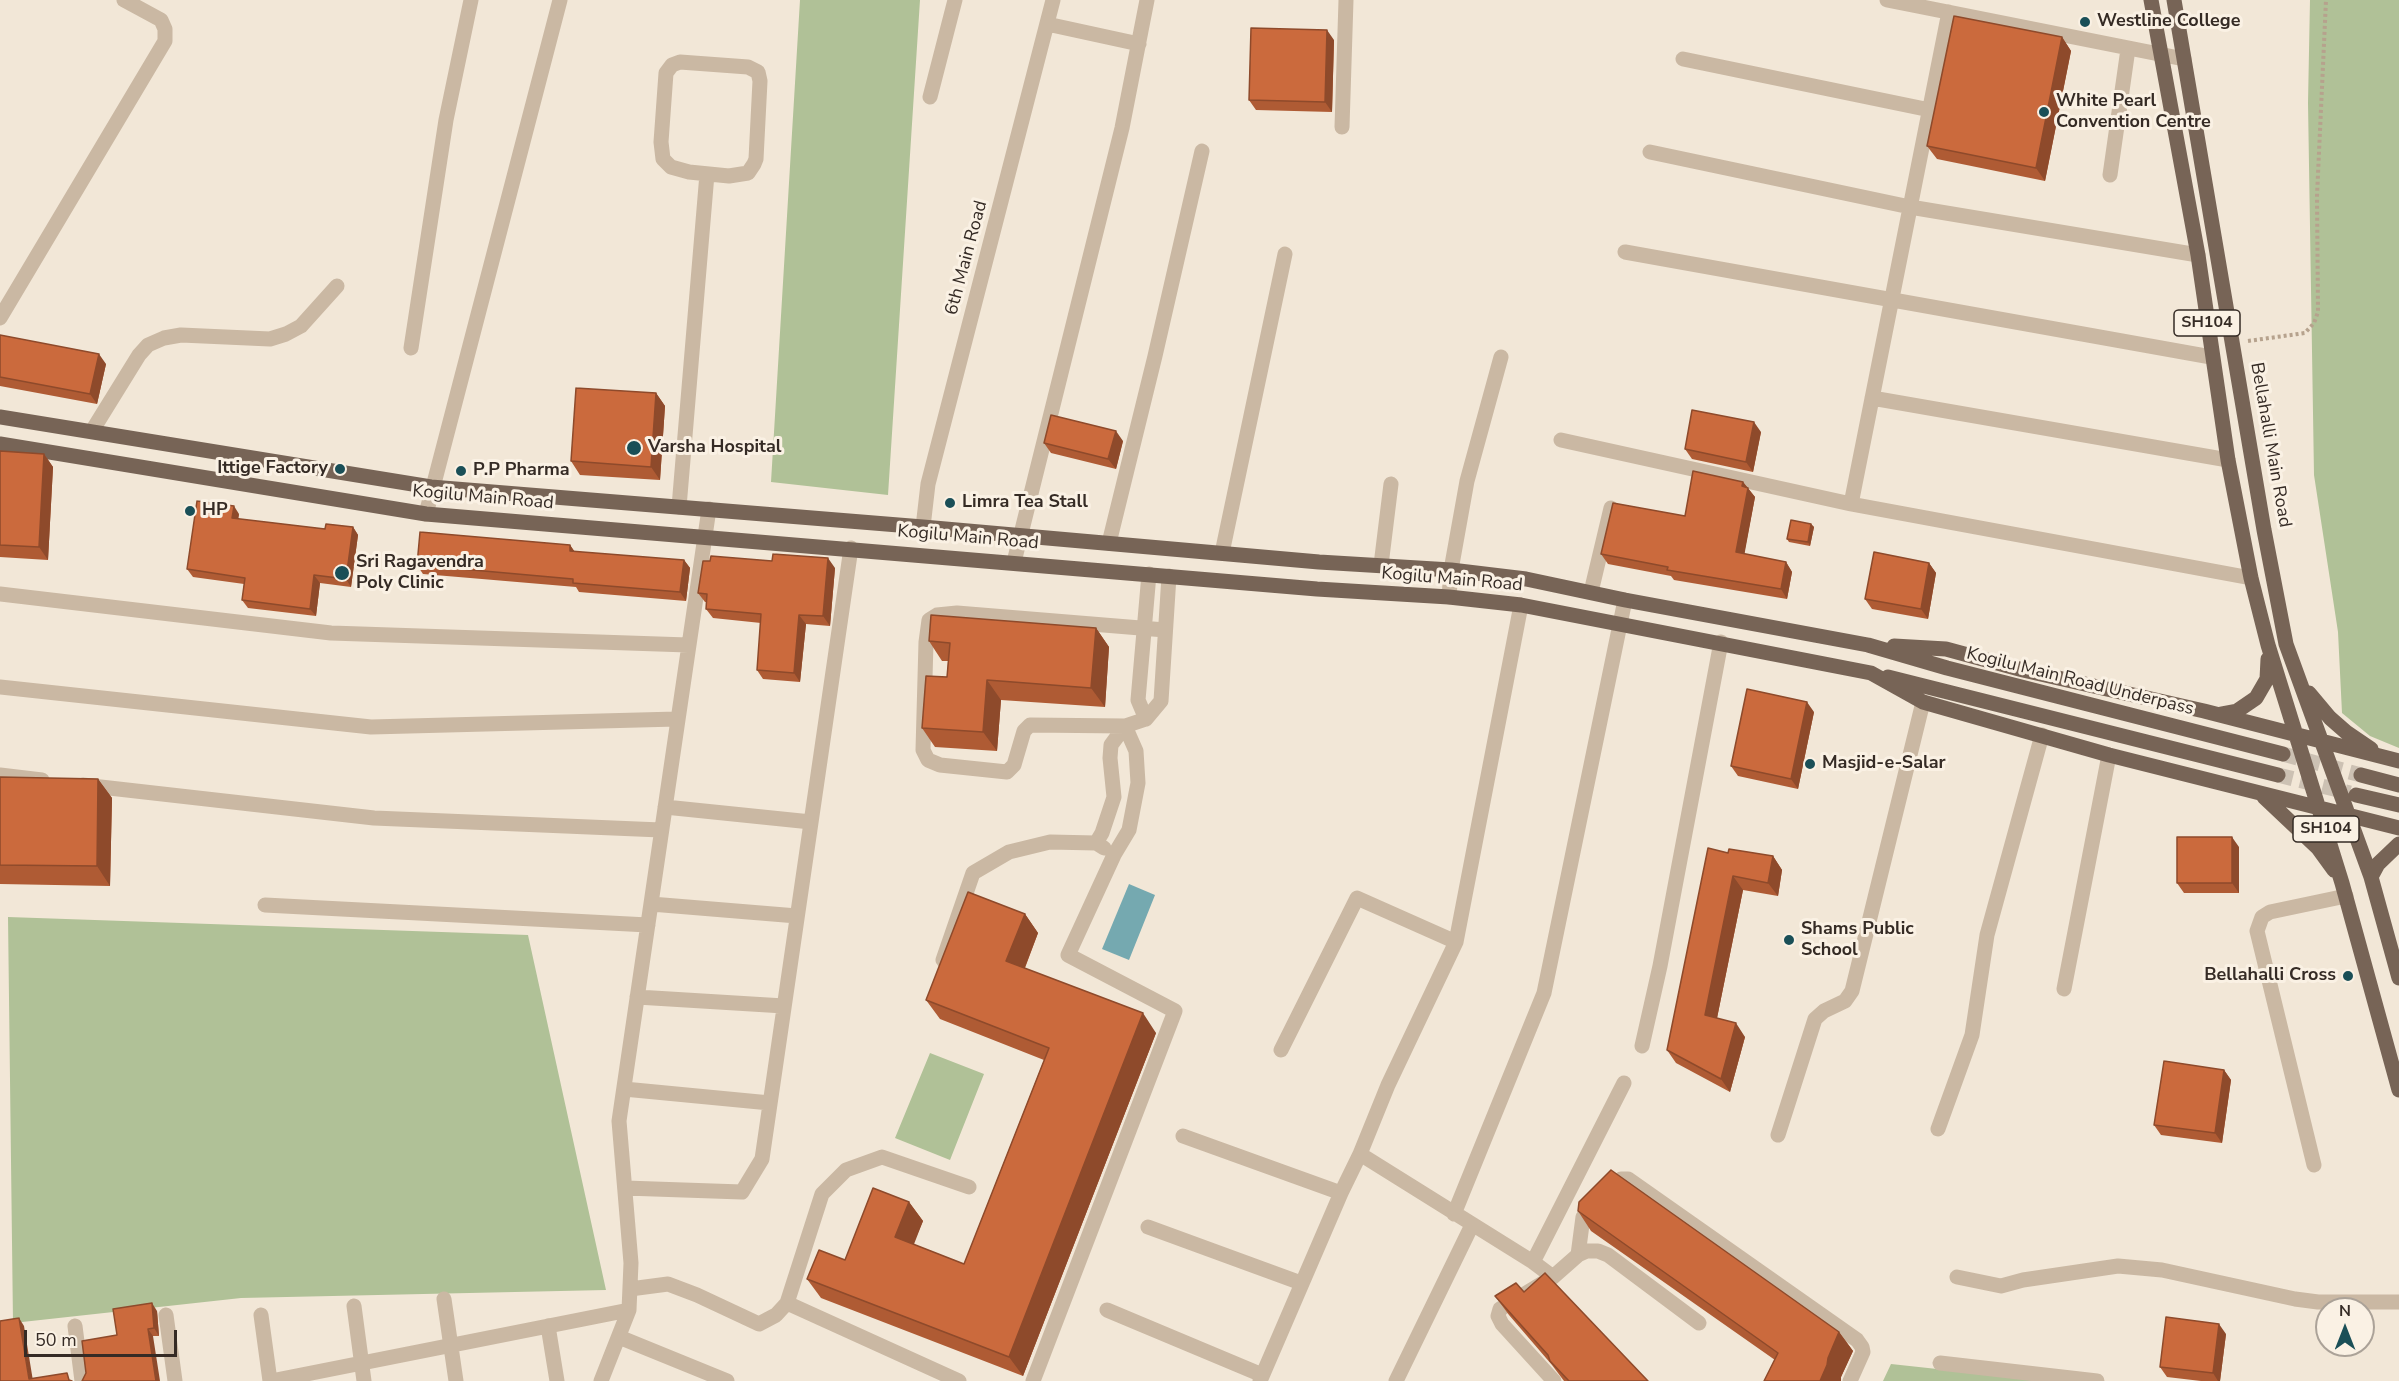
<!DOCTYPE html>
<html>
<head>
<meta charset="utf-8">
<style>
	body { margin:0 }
	#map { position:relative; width:2399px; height:1381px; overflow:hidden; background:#f2e7d7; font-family:"Nunito Sans",sans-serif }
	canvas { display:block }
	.north { position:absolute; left:2315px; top:1297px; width:60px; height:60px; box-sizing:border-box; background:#faf1e4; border:2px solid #aba298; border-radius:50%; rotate:0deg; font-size:16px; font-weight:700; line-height:24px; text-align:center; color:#352b25 }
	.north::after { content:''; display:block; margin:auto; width:21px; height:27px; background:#1a4f57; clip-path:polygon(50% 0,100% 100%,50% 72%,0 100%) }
	.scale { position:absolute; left:24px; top:1330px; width:153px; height:27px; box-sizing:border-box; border:3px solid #352b25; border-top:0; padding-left:8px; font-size:18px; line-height:21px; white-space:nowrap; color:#352b25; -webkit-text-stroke:4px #faf1e4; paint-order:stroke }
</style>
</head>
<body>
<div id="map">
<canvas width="2399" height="1381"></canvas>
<div class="north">N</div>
<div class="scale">50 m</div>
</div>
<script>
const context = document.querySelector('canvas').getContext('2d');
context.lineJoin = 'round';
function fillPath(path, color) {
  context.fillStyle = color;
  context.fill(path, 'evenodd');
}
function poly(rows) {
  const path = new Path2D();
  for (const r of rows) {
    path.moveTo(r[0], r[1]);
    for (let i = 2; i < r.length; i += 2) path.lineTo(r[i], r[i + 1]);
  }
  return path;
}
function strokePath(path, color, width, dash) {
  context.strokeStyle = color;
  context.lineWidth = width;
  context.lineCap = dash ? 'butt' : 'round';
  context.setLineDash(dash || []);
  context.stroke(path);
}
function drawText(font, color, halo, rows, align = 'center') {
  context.font = font + ' "Nunito Sans",sans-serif';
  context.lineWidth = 6;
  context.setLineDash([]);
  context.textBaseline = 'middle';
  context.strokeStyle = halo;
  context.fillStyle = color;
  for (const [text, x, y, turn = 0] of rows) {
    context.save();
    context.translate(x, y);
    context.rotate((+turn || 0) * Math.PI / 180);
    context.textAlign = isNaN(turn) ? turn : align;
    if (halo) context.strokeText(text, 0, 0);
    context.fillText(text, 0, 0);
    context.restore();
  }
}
fillPath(poly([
	[800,0,920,0,888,495,771,482],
	[2310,0,2399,0,2399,748,2370,736,2342,713,2338,632,2314,475,2308,103],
	[8,917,528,935,606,1290,241,1298,13,1323],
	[930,1053,984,1074,950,1160,895,1138],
	[1891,1364,2048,1381,1883,1381]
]), '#b0c197');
fillPath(poly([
	[1129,884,1155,895,1129,960,1102,949]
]), '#75a9b0');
strokePath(poly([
	[2283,754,2361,775],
	[2278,775,2350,793]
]), '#ccc1b3', 15, [15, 8]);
strokePath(poly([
	[2248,341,2305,333,2314,323,2318,312,2317,196,2326,0]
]), '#b6a28d', 4, [3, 3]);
strokePath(poly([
	[1887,0,2184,59],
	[1047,24,1139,44],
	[1683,59,1930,110],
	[680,62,748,67,758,72,760,81,756,159,754,164,748,173,729,176,689,172,671,167,663,159,661,142,666,73,672,65,680,62],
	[930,97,955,0],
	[1342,127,1346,0],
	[1650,152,1910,207,2198,255],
	[2110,175,2128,49],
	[1625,252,2211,357],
	[0,318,165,41,165,29,161,20,124,0],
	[411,348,446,120,471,0],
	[1872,398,2228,460],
	[92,431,139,355,148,345,164,338,181,335,270,339,286,334,301,326,337,286],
	[1561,440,1851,504,2251,578],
	[1851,504,1949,12],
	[679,507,707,174],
	[426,514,560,0],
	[923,527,928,484,1053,0],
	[1109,543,1155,356,1202,151],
	[1222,553,1285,254],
	[1014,562,1122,128,1147,0],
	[1381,565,1391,484],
	[1591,592,1611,508],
	[0,594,331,633,688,645],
	[1449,597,1451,570,1467,481,1501,357],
	[1165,630,957,613,937,615,929,620,926,642,923,750,928,760,940,765,1007,772,1014,765,1024,731,1030,725,1125,726,1146,719,1161,701,1169,576],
	[0,687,371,727,677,719],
	[1146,719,1138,700,1149,574],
	[0,775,42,780],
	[83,785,374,818,661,830],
	[665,807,811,822],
	[651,904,797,916],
	[265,905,648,925],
	[943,960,973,873,1009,852,1050,842,1096,843,1104,848],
	[2064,989,2109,755],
	[637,997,784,1006],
	[1642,1046,1660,966,1721,642],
	[1281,1050,1357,898,1456,942],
	[624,1089,770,1103],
	[1938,1129,1972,1035,1987,935,2042,735],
	[1778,1135,1815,1019,1824,1011,1845,1001,1852,991,1923,702],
	[1183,1136,1341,1193],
	[1360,1154,1533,1262,1553,1277],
	[2314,1165,2257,931,2262,917,2270,912,2346,896],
	[625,1188,742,1192,762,1159,851,548],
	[1454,1214,1544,993,1625,600],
	[1148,1227,1301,1283],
	[1578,1255,1587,1251,1598,1251,1608,1255,1699,1323],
	[1533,1262,1624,1083],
	[1957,1277,2001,1286,2023,1280,2118,1266,2162,1270,2295,1299,2318,1302,2399,1302],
	[630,1289,668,1284,697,1295,759,1324,776,1315,787,1303],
	[444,1299,456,1381],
	[354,1306,364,1381],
	[1107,1310,1262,1375],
	[166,1315,175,1381],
	[261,1315,270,1381],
	[75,1326,82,1381],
	[548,1326,557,1381],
	[619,1337,727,1381],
	[1940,1363,2097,1381],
	[271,1381,629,1310],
	[601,1381,629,1310,631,1263,619,1121,709,509],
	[959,1381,787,1303,822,1194,846,1170,882,1157,969,1187],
	[1033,1381,1175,1011,1068,955,1114,855,1129,830,1138,783,1136,751,1125,726,1111,745,1110,758,1114,797,1102,833,1096,843],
	[1260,1381,1341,1193,1360,1154,1388,1085,1456,942,1521,605],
	[1396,1381,1472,1225],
	[1554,1381,1502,1324,1498,1316,1500,1309,1553,1277,1578,1255,1583,1217,1621,1179,1628,1179,1857,1340,1862,1347,1863,1352,1850,1381]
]), '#cab8a3', 15);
strokePath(poly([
	[2151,0,2198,255,2228,460,2251,578,2268,645,2342,883,2399,1090],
	[2174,0,2264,530,2286,644,2371,877,2399,978],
	[0,417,431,487,923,527,1319,562,1451,570,1526,579,1625,600,1868,645,1947,668,2283,754],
	[0,444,426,514,1317,589,1449,597,1521,605,1871,673,1923,702,2109,755,2399,828],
	[1894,646,1946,649,2023,670,2204,711,2399,761],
	[1888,677,2278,775],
	[2309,693,2330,718,2346,732,2371,749],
	[2221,714,2237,711,2256,698,2267,679,2268,659],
	[2361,775,2399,785],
	[2356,795,2399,805],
	[2264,797,2318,848,2334,870],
	[2371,877,2378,864,2399,844]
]), '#776456', 15);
fillPath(poly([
	[2062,37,2071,51,2045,181,1937,159,1927,146],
	[1334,40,1332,112,1256,110,1249,100],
	[0,335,106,364,97,404,0,386],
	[656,393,665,406,660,480,580,475,571,461],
	[1761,432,1753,472,1692,459,1685,449],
	[1123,441,1116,469,1051,453,1044,443],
	[0,451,44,454,53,467,48,560,0,557],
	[1743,482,1755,497,1744,554,1786,562,1792,572,1787,599,1674,580,1671,576,1608,564,1601,554,1685,516],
	[239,514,238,519,325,529,353,527,358,535,351,587,320,583,316,616,248,608,242,600,244,584,193,577,187,569],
	[1811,524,1814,527,1810,546,1789,542,1787,539],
	[570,545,575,552,684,560,690,568,686,601,579,592,576,587,423,574,417,565],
	[710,561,835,568,830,626,806,624,800,682,763,679,757,670,761,623,713,618,706,609,707,602,705,602,698,593],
	[1929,563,1936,573,1928,619,1872,609,1865,599],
	[1096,628,1109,647,1105,707,1001,700,997,751,935,747,922,728,947,677,948,661,942,661,929,641],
	[1814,712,1798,789,1738,776,1731,766],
	[0,777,98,779,112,798,110,886,0,884],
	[2239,847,2239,893,2184,893,2177,883],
	[1728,853,1773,856,1782,870,1778,896,1743,890,1717,1018,1745,1037,1730,1092,1676,1063,1667,1050],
	[1025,914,1038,933,1025,968,1156,1033,1023,1376,821,1298,807,1279,845,1260,909,1202,923,1221,913,1244,964,1264,1044,1060,940,1019,926,1000],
	[2224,1070,2231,1080,2222,1143,2161,1135,2154,1125],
	[1578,1211,1839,1332,1853,1351,1841,1377,1775,1360,1591,1231],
	[1524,1292,1648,1381,1564,1381,1552,1365,1509,1315,1495,1296],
	[157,1311,159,1336,153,1336,117,1335],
	[2226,1334,2220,1381,2201,1381,2167,1377,2160,1367]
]), '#af5b34');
fillPath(poly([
	[1327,30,1334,40,1332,112,1325,102],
	[2062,37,2071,51,2045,181,2036,168],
	[99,354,106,364,97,404,90,394],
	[656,393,665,406,660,480,651,467],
	[1754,422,1761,432,1753,472,1746,462],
	[1116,431,1123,441,1116,469,1108,459],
	[44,454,53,467,48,560,39,547],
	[1743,482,1755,497,1743,562,1736,552],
	[234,506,239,514,237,526,232,518],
	[1811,524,1814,527,1810,546,1808,542],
	[353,527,358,535,351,587,346,579],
	[570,545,576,554,570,551],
	[828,558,835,568,830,626,823,616],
	[684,560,690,568,686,601,680,592],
	[1786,562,1792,572,1787,599,1781,589],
	[1929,563,1936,573,1928,619,1921,609],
	[314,575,320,583,316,616,310,609],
	[799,615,806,624,800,682,794,673],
	[1096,628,1109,647,1105,707,1091,688],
	[987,680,1001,700,997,751,983,732],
	[1807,702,1814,712,1798,789,1791,779],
	[98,779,112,798,110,886,97,866],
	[2232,837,2239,847,2239,893,2232,883],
	[1773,856,1782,870,1778,896,1768,883],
	[1733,876,1743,890,1715,1028,1705,1015],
	[1025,914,1038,933,1020,980,1006,961],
	[1143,1013,1156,1033,1023,1376,1009,1357],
	[1736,1023,1745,1037,1730,1092,1721,1079],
	[2224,1070,2231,1080,2222,1143,2215,1133],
	[909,1202,923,1221,909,1257,895,1237],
	[152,1303,157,1311,159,1336,154,1328],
	[19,1318,24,1326,33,1381,29,1379],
	[2219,1324,2226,1334,2220,1381,2218,1381,2213,1373],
	[148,1329,153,1336,160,1381,156,1381],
	[1839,1332,1853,1351,1841,1377,1841,1381,1820,1381,1828,1358]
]), '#8e4a2b');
const building = poly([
	[1954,16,2062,37,2036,168,1927,146,1954,16],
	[1251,28,1327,30,1325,102,1249,100,1251,28],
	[0,335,99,354,90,394,0,377,0,335],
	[576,388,656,393,651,467,571,461,576,388],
	[1692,410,1754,422,1746,462,1685,449,1692,410],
	[1051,415,1116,431,1108,459,1044,443,1051,415],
	[0,451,44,454,39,547,0,545,0,451],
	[1693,471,1743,482,1742,486,1748,488,1736,552,1786,562,1781,589,1667,570,1668,567,1601,554,1613,503,1685,516,1693,471],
	[197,501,234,506,232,518,325,529,326,524,353,527,346,579,314,575,310,609,242,600,245,578,187,569,197,501],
	[1791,520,1811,524,1808,542,1787,539,1791,520],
	[420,532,570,545,570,551,684,560,680,592,573,583,573,579,417,565,420,532],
	[1874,552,1929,563,1921,609,1865,599,1874,552],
	[773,554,828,558,823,616,799,615,794,673,757,670,761,614,706,609,707,594,698,593,703,561,710,561,711,556,772,561,773,554],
	[931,615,1096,628,1091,688,987,680,983,732,922,728,926,676,947,677,950,643,929,641,931,615],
	[1747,689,1807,702,1791,779,1731,766,1747,689],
	[0,777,98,779,97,866,0,865,0,777],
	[2177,837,2232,837,2232,883,2177,883,2177,837],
	[1708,848,1728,853,1729,849,1773,856,1768,883,1733,876,1705,1015,1736,1023,1721,1079,1667,1050,1708,848],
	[968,892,1025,914,1006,961,1143,1013,1009,1357,807,1279,819,1250,845,1260,873,1188,909,1202,895,1237,964,1264,1049,1048,926,1000,968,892],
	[2164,1061,2224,1070,2215,1133,2154,1125,2164,1061],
	[1611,1170,1839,1332,1828,1358,1827,1365,1820,1381,1764,1381,1778,1353,1578,1211,1579,1202,1611,1170],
	[1545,1273,1648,1381,1569,1381,1550,1361,1548,1355,1495,1296,1516,1283,1524,1292,1545,1273],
	[152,1303,154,1328,148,1329,156,1381,82,1381,86,1373,82,1341,117,1335,113,1309,152,1303],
	[2166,1317,2219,1324,2213,1373,2160,1367,2166,1317],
	[19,1318,29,1379,67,1373,69,1380,72,1381,0,1381,0,1321,19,1318]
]);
fillPath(building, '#cb6a3d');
strokePath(building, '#8e4a2b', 1.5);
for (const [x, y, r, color] of [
	[2085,22,6,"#1a4f57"],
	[2044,112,6,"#1a4f57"],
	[634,448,8,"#1a4f57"],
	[340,469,6,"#1a4f57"],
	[461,471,6,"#1a4f57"],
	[950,503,6,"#1a4f57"],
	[190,511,6,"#1a4f57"],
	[342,573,8,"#1a4f57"],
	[1810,764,6,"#1a4f57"],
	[1789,940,6,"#1a4f57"],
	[2348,976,6,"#1a4f57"]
]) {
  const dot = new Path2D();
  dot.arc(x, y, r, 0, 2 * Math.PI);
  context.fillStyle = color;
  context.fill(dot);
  strokePath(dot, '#faf1e4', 2);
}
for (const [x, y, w] of [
	[2207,323,66],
	[2326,829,66]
]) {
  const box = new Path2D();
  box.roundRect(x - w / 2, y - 13, w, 26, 4.5);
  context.fillStyle = '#faf1e4';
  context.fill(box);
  strokePath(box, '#352b25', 1.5);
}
drawText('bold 16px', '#352b25', null, [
	["SH104",2207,323],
	["SH104",2326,829]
]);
drawText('bold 18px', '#352b25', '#faf1e4', [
	["Westline College",2097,22],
	["White Pearl",2056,102],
	["Convention Centre",2056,123],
	["Varsha Hospital",648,448],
	["Ittige Factory",328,469,"right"],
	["P.P Pharma",473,471],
	["Limra Tea Stall",962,503],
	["HP",202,511],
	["Sri Ragavendra",356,563],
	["Poly Clinic",356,584],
	["Masjid-e-Salar",1822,764],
	["Shams Public",1801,930],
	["School",1801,951],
	["Bellahalli Cross",2336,976,"right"]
], 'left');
drawText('18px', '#352b25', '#faf1e4', [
	["6th Main Road",967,258,-75],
	["Bellahalli Main Road",2270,445,80],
	["Kogilu Main Road",483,498,5],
	["Kogilu Main Road",968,538,5],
	["Kogilu Main Road",1452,580,5],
	["Kogilu Main Road Underpass",2080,682,14]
]);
</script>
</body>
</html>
